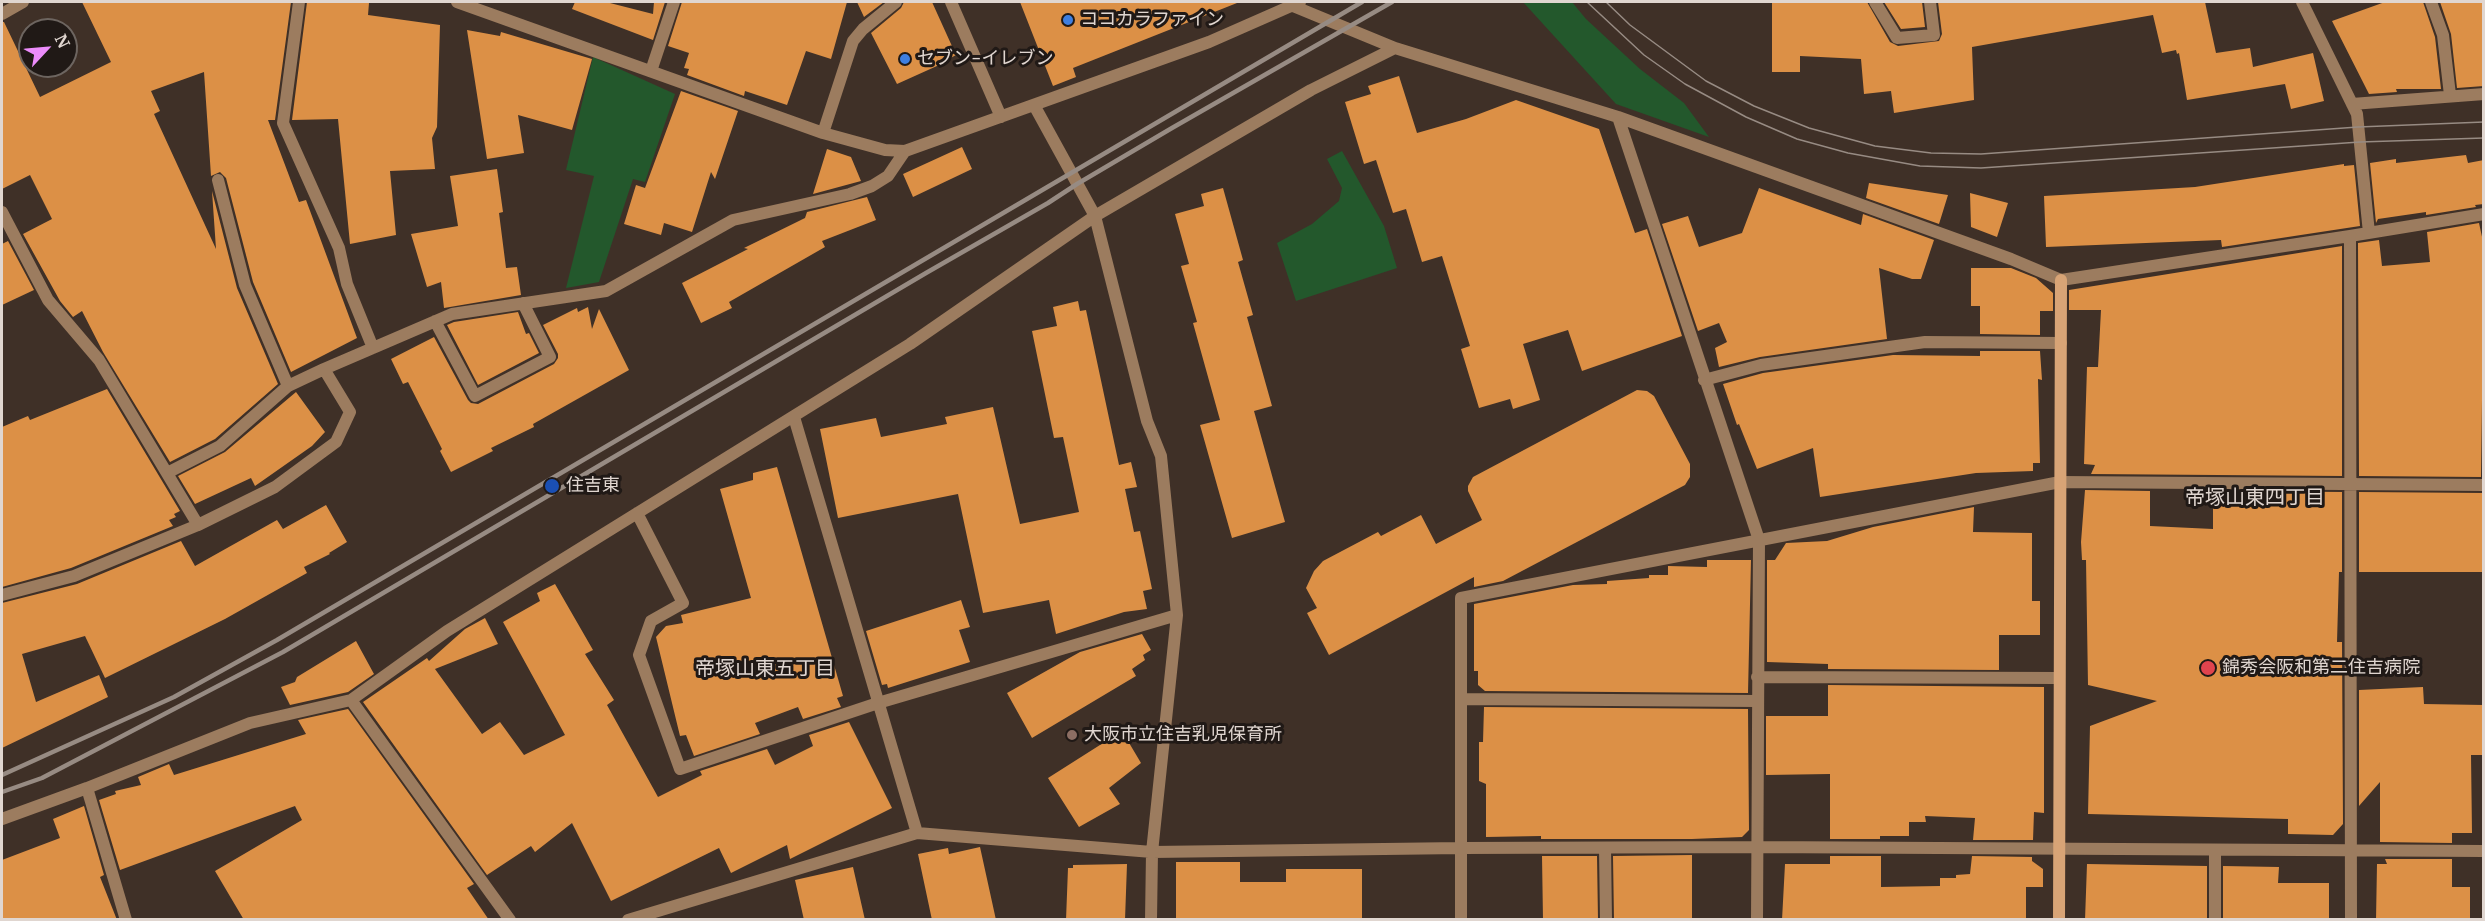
<!DOCTYPE html>
<html>
<head>
<meta charset="utf-8">
<style>
	body { margin:0 }
	#map { position:relative; width:2485px; height:921px; overflow:hidden; background:#3f3027; font-family:Merriweather,serif }
	canvas { display:block }
	.frame { position:absolute; inset:0; border:3px solid #e0d6d0; pointer-events:none }
	.north { position:absolute; left:18px; top:18px; width:60px; height:60px; box-sizing:border-box; background:#201916; border:2px solid #6d6560; border-radius:50%; rotate:64deg; font-size:16px; font-weight:700; line-height:24px; text-align:center; color:#e0d6d0 }
	.north::after { content:''; display:block; margin:auto; width:21px; height:27px; background:#ec8cfb; clip-path:polygon(50% 0,100% 100%,50% 72%,0 100%) }
</style>
</head>
<body>
<div id="map">
<canvas width="2485" height="921"></canvas>
<div class="frame"></div>
<div class="north">N</div>
</div>
<script>
const context = document.querySelector('canvas').getContext('2d');
context.lineJoin = 'round';
function fillPath(path, color) {
  context.fillStyle = color;
  context.fill(path, 'evenodd');
}
function poly(rows) {
  const path = new Path2D();
  for (const r of rows) {
    path.moveTo(r[0], r[1]);
    for (let i = 2; i < r.length; i += 2) path.lineTo(r[i], r[i + 1]);
  }
  return path;
}
function strokePath(path, color, width, dash) {
  context.strokeStyle = color;
  context.lineWidth = width;
  context.lineCap = dash ? 'butt' : 'round';
  context.setLineDash(dash || []);
  context.stroke(path);
}
function drawText(font, color, halo, rows, align = 'center') {
  context.font = font + ' Merriweather,"Noto Sans JP",serif';
  context.lineWidth = 6;
  context.setLineDash([]);
  context.textBaseline = 'middle';
  context.strokeStyle = halo;
  context.fillStyle = color;
  for (const [text, x, y, turn = 0] of rows) {
    context.save();
    context.translate(x, y);
    context.rotate((+turn || 0) * Math.PI / 180);
    context.textAlign = isNaN(turn) ? turn : align;
    if (halo) context.strokeText(text, 0, 0);
    context.fillText(text, 0, 0);
    context.restore();
  }
}
fillPath(poly([
	[1523,2,1572,2,1586,19,1640,69,1684,103,1709,137,1616,104],
	[593,57,675,94,645,182,633,179,599,282,566,288,594,176,566,170],
	[1342,151,1384,226,1397,268,1296,301,1277,243,1312,224,1339,201,1342,188,1327,159]
]), '#23582c');
fillPath(poly([
	[82,2,291,2,275,120,268,120,299,202,306,200,357,338,291,372,253,282,226,178,220,172,211,176,204,72,151,91,160,111,154,114,216,249,212,191,237,288,278,384,215,439,170,462,103,352,82,311,73,317,60,301,23,234,52,219,30,175,2,189,2,22,4,22,40,97,111,62],
	[307,2,369,3,368,15,440,25,437,127,432,138,435,169,390,171,396,235,350,244,338,119,292,120],
	[575,2,606,2,653,14,654,2,665,2,653,40,572,9],
	[682,2,847,2,831,59,806,51,787,105,745,91,744,96,687,75,689,69,684,68,689,53,668,46],
	[857,2,884,2,864,17],
	[904,2,932,2,956,55,947,60,948,61,897,84,871,33,901,8],
	[1020,2,1237,2,1237,3,1073,68,1076,77,1053,86],
	[1772,2,1867,2,1890,42,1898,46,1939,41,1942,34,1938,2,2205,2,2216,53,2250,48,2253,67,2313,53,2324,101,2291,109,2285,84,2187,100,2179,53,2177,54,2176,50,2162,53,2153,15,1972,47,1974,100,1894,113,1891,91,1864,94,1861,59,1800,56,1800,72,1772,72],
	[1884,2,1922,2,1925,27,1901,29],
	[2385,2,2423,2,2435,37,2441,89,2396,89,2397,92,2369,94,2332,21],
	[2440,2,2484,2,2484,86,2457,88,2451,34],
	[467,30,500,36,501,32,592,59,572,130,518,115,524,153,487,159],
	[1399,76,1417,133,1466,119,1516,100,1599,129,1635,233,1647,229,1682,336,1582,371,1568,330,1523,344,1540,400,1513,409,1510,399,1479,408,1461,349,1470,346,1442,256,1422,262,1406,209,1393,213,1376,160,1364,164,1345,102,1371,94,1368,86],
	[681,91,738,111,715,179,711,172,692,232,664,223,661,235,624,224,636,185,645,188],
	[962,147,972,169,913,197,903,174],
	[827,149,851,157,861,181,813,194],
	[2466,155,2468,163,2484,160,2484,204,2475,205,2476,207,2426,215,2426,212,2378,219,2376,223,2370,163,2396,159,2396,163],
	[2344,164,2344,166,2354,165,2360,226,2222,247,2221,240,2046,247,2044,196,2195,187],
	[497,169,503,212,499,213,506,268,517,267,521,295,444,308,441,282,427,287,411,234,458,226,450,176],
	[1869,183,1948,195,1939,224,1866,198],
	[1223,188,1243,260,1238,262,1253,315,1247,317,1272,406,1254,411,1285,522,1232,538,1200,425,1220,420,1193,323,1197,322,1181,266,1189,264,1175,214,1204,206,1201,194],
	[1759,188,1861,225,1863,214,1934,240,1921,279,1912,279,1879,268,1887,339,1760,357,1719,367,1715,348,1727,342,1719,323,1698,331,1662,224,1688,216,1699,247,1742,233],
	[1970,193,2008,203,1997,237,1971,227],
	[867,197,876,220,822,241,825,247,729,302,732,308,701,323,682,283,748,249,744,248,805,218,807,212],
	[2479,223,2484,246,2481,477,2359,476,2358,243,2379,240,2382,266,2430,262,2427,232],
	[8,241,34,290,2,305,2,244],
	[2342,246,2342,476,2091,474,2095,465,2084,464,2087,367,2098,367,2101,310,2069,310,2069,290],
	[1971,268,2011,268,2036,278,2053,293,2053,311,2040,311,2040,335,1980,334,1980,306,1971,306],
	[1078,301,1080,311,1086,310,1119,465,1131,462,1137,487,1125,489,1134,532,1140,531,1152,589,1143,591,1147,609,1124,612,1056,634,1049,600,983,613,958,494,838,518,820,429,876,418,881,437,947,424,945,417,993,407,1020,524,1079,512,1063,437,1054,438,1032,331,1057,326,1053,307],
	[588,307,592,329,599,309,629,370,533,424,534,427,491,448,493,451,451,472,440,451,442,449,408,382,403,384,391,359,434,337,468,400,471,403,478,404,554,364,558,358,558,354,543,325,577,308,578,312],
	[518,312,526,334,529,333,539,353,478,385,447,325,454,322],
	[1980,351,2040,351,2042,380,2038,379,2040,463,2033,463,2033,471,1976,473,1820,497,1813,448,1757,469,1739,424,1737,425,1723,384,1763,373,1893,355,1980,356],
	[107,389,180,511,174,514,176,517,169,520,173,526,71,568,2,587,2,427,28,416,30,420],
	[1637,390,1647,391,1654,396,1690,464,1690,477,1685,485,1503,581,1474,587,1474,577,1329,655,1307,613,1317,608,1306,588,1314,571,1323,561,1378,532,1381,536,1421,515,1436,544,1482,520,1468,491,1468,486,1473,477],
	[296,392,325,432,312,446,255,486,251,478,195,504,178,476,225,452],
	[777,467,843,696,837,698,841,707,803,719,798,707,755,723,760,734,694,756,686,735,680,736,656,637,666,626,683,623,681,615,751,598,720,489,753,480,753,473],
	[2085,490,2150,491,2150,526,2213,529,2213,491,2342,492,2342,572,2339,572,2337,642,2342,642,2343,824,2333,835,2288,834,2288,819,2088,814,2090,726,2157,701,2088,685,2086,560,2082,560,2081,542],
	[2359,492,2484,493,2484,572,2359,572],
	[326,505,347,542,329,553,330,554,304,567,307,573,225,619,105,678,85,636,22,654,36,702,99,675,108,697,2,748,2,603,77,584,181,541,195,566,277,520,283,529],
	[1974,507,1973,532,2032,533,2032,601,2040,601,2040,635,1999,635,1999,670,1828,669,1828,664,1767,662,1767,560,1775,560,1786,543,1827,541,1873,527],
	[1707,560,1751,560,1748,693,1485,691,1478,685,1478,671,1474,671,1474,604,1573,585,1607,584,1607,581,1649,578,1649,575,1668,575,1668,566,1707,567],
	[555,584,593,650,585,654,614,700,607,705,658,797,702,775,700,771,767,749,775,765,813,746,809,735,849,722,892,808,790,859,787,845,731,873,719,848,611,901,572,823,535,852,531,846,487,875,363,702,427,658,429,661,465,629,485,618,498,644,435,669,482,734,500,722,524,755,565,735,503,622,540,601,537,593],
	[961,600,970,627,959,630,970,662,888,688,887,684,882,685,866,631],
	[1142,634,1151,650,1143,655,1145,660,1132,669,1136,676,1032,738,1007,693,1080,652],
	[356,641,374,674,348,692,290,705,281,687,295,682,297,677],
	[1828,685,2044,687,2044,813,2034,812,2033,840,1973,840,1975,818,1925,816,1926,822,1909,822,1909,836,1880,836,1880,839,1830,839,1830,774,1766,775,1766,716,1828,716],
	[2423,687,2424,704,2484,705,2484,755,2471,755,2472,833,2452,833,2452,843,2380,842,2380,782,2359,806,2359,690],
	[1484,707,1748,709,1749,830,1742,837,1692,839,1541,839,1541,836,1486,837,1486,784,1479,781,1479,742,1483,742],
	[348,709,474,884,467,888,489,920,244,920,215,871,302,820,295,806,120,870,99,800,116,794,115,791,141,785,138,777,169,764,174,775,306,734,298,720],
	[1122,731,1141,763,1109,788,1120,804,1079,827,1048,778],
	[84,806,104,875,100,877,117,920,2,920,2,860,60,838,53,819],
	[980,847,996,920,932,920,918,854,948,848,949,854],
	[1692,855,1692,920,1614,920,1613,856],
	[1542,856,1597,856,1598,920,1543,920],
	[1830,856,1881,856,1881,887,1940,886,1940,878,1956,878,1956,875,1970,874,1972,856,2032,857,2032,861,2043,869,2043,887,2026,887,2026,920,1782,920,1785,864,1830,864],
	[2385,859,2452,859,2452,887,2470,887,2470,920,2376,920,2377,864,2387,864],
	[1176,862,1240,862,1240,882,1286,882,1286,869,1362,869,1362,920,1176,920],
	[1127,864,1125,920,1066,920,1068,868,1073,868,1073,865],
	[2087,864,2207,866,2207,920,2085,920],
	[2223,866,2279,867,2278,883,2329,883,2329,920,2223,920],
	[853,867,865,920,804,920,795,880]
]), '#dc9046');
strokePath(poly([
	[299,2,283,123,339,248,347,284,373,348],
	[457,2,823,133,885,150,905,151,1209,42,1300,2],
	[951,2,1001,117],
	[1875,2,1897,38,1934,35,1930,2],
	[2302,2,2357,114,2369,233],
	[2431,2,2443,35,2450,95],
	[1293,6,1395,48,1618,117,2011,259,2061,280,2350,236,2484,214],
	[2,14,23,2],
	[651,71,674,2],
	[2352,104,2484,94],
	[1034,105,1095,216,1147,421,1161,456,1177,615,1152,852,1151,920],
	[1618,117,1759,540,1757,920],
	[823,133,853,41,863,29,896,2],
	[218,180,245,285,288,386],
	[2,212,48,300,99,360,198,525],
	[2350,236,2351,920],
	[435,321,475,396,550,357,523,303],
	[1704,380,1761,365,1925,342,2061,343],
	[794,417,917,833],
	[167,473,220,446,288,386,324,369,452,314,606,291,733,220,850,194,872,186,888,176,905,151],
	[637,513,683,603,651,621,639,655,680,769,878,703,1177,615],
	[2,595,74,576,198,525,275,487,336,442,350,412,324,369],
	[1757,677,2059,678],
	[1461,699,1757,701],
	[351,700,510,920],
	[87,788,250,723,351,700,447,631,910,344,1095,216,1311,90,1395,48],
	[2,819,87,788,126,920],
	[1605,848,1606,920],
	[628,920,917,833,1152,852,1461,848,1756,847,2484,851],
	[1461,920,1461,598,2060,482,2484,485],
	[2215,920,2215,851]
]), '#9c7c5f', 12);
strokePath(poly([
	[2059,920,2061,280]
]), '#d8a476', 12);
strokePath(poly([
	[1587,2,1644,55,1685,84,1746,117,1797,139,1848,153,1920,166,1981,168,2360,142,2484,138],
	[1606,2,1630,25,1706,81,1754,106,1809,128,1875,146,1931,153,1981,154,2358,127,2484,122]
]), '#978b83', 1.5);
strokePath(poly([
	[2,775,174,697,277,640,1362,2],
	[2,792,42,778,283,652,926,273,1048,203,1077,184,1172,128,1392,2]
]), '#978b83', 4.5);
for (const [x, y, r, color] of [
	[1068,20,6,"#3f7fe0"],
	[905,59,6,"#3f7fe0"],
	[552,486,8,"#1a4fb4"],
	[2208,668,8,"#e0444e"],
	[1072,735,6,"#8d6e63"]
]) {
  const dot = new Path2D();
  dot.arc(x, y, r, 0, 2 * Math.PI);
  context.fillStyle = color;
  context.fill(dot);
  strokePath(dot, '#201916', 2);
}
drawText('18px', '#e0d6d0', '#201916', [
	["ココカラファイン",1080,20],
	["セブン-イレブン",917,59],
	["住吉東",566,486],
	["錦秀会阪和第二住吉病院",2222,668],
	["大阪市立住吉乳児保育所",1084,735]
], 'left');
drawText('20px', '#e0d6d0', '#201916', [
	["帝塚山東四丁目",2255,498],
	["帝塚山東五丁目",765,669]
]);
</script>
</body>
</html>
